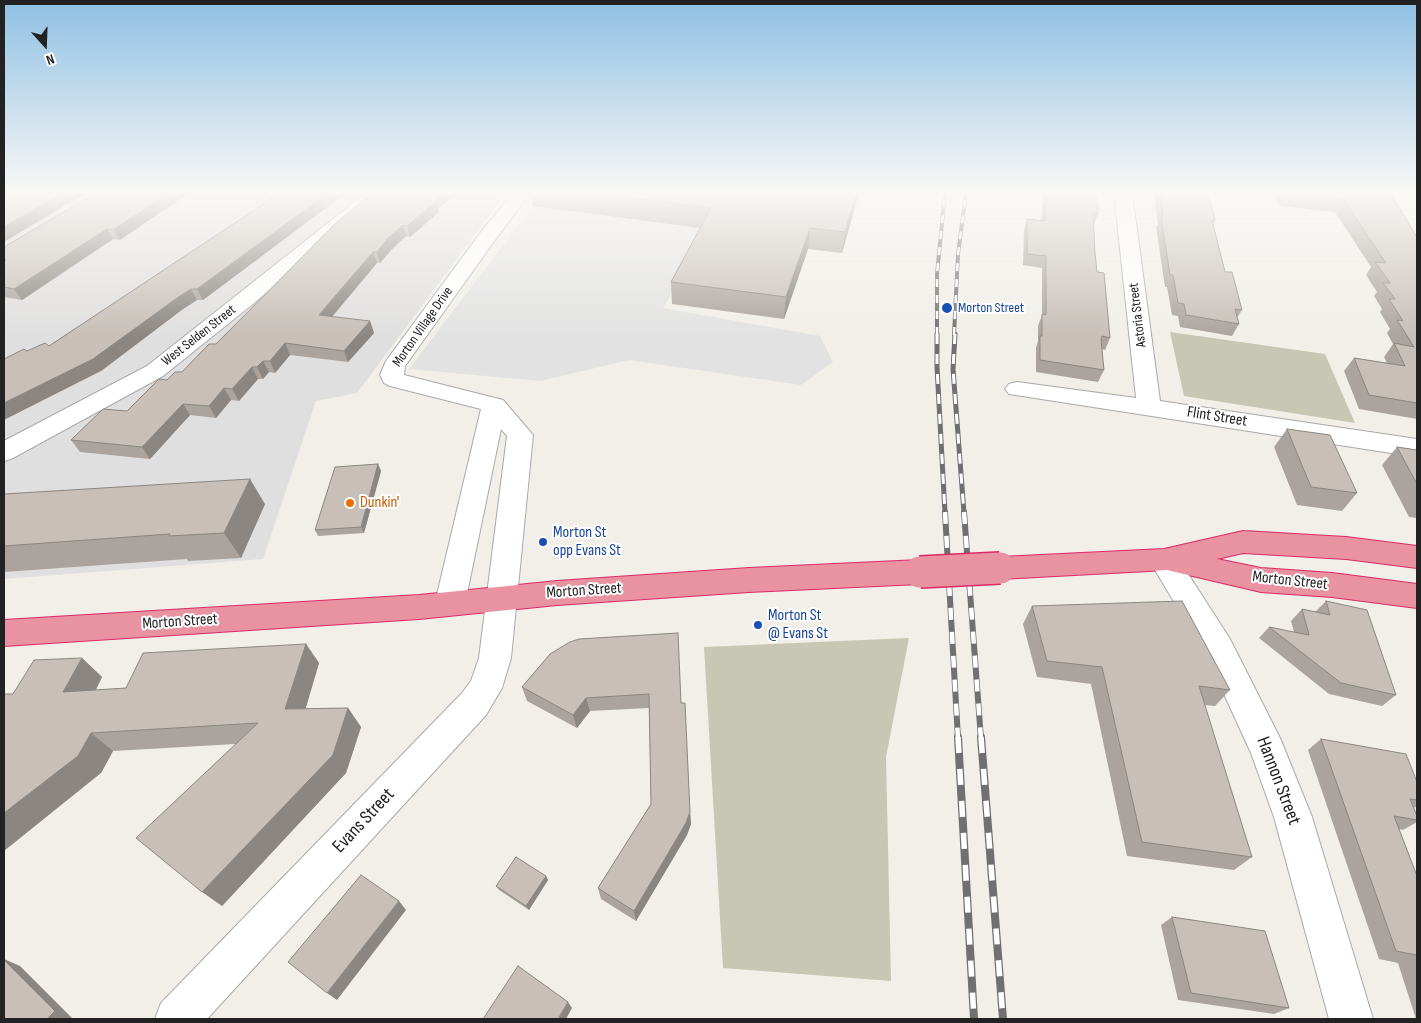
<!DOCTYPE html>
<html>
<head>
<meta charset="utf-8">
<style>
	body { margin:0 }
	#map { position:relative; width:1421px; height:1023px; overflow:hidden; background:#f2efe9; font-family:"Sofia Sans Condensed",sans-serif }
	canvas { display:block }
	.frame { position:absolute; inset:0; border:5px solid #222; pointer-events:none }
	.north { position:absolute; left:20px; top:20px; width:50px; height:50px; -webkit-text-stroke:4px #fff; paint-order:stroke; rotate:160deg; font-size:14px; font-weight:700; line-height:20px; text-align:center; color:#222 }
	.north::after { content:''; display:block; margin:auto; width:18px; height:22px; background:#222; clip-path:polygon(50% 0,100% 100%,50% 72%,0 100%) }
</style>
</head>
<body>
<div id="map">
<canvas width="1421" height="1023"></canvas>
<div class="frame"></div>
<div class="north">N</div>
</div>
<script>
const context = document.querySelector('canvas').getContext('2d');
context.lineJoin = 'round';
function fillPath(path, color) {
  context.fillStyle = color;
  context.fill(path, 'evenodd');
}
function poly(rows) {
  const path = new Path2D();
  for (const r of rows) {
    path.moveTo(r[0], r[1]);
    for (let i = 2; i < r.length; i += 2) path.lineTo(r[i], r[i + 1]);
  }
  return path;
}
function strokePath(path, color, width, dash) {
  context.strokeStyle = color;
  context.lineWidth = width;
  context.lineCap = dash ? 'butt' : 'round';
  context.setLineDash(dash || []);
  context.stroke(path);
}
function drawText(font, color, halo, rows, align = 'center') {
  context.font = font + ' "Sofia Sans Condensed",sans-serif';
  context.lineWidth = 4;
  context.setLineDash([]);
  context.textBaseline = 'middle';
  context.strokeStyle = halo;
  context.fillStyle = color;
  for (const [text, x, y, turn = 0] of rows) {
    context.save();
    context.translate(x, y);
    context.rotate((+turn || 0) * Math.PI / 180);
    context.textAlign = isNaN(turn) ? turn : align;
    if (halo) context.strokeText(text, 0, 0);
    context.fillText(text, 0, 0);
    context.restore();
  }
}
fillPath(poly([
	[4,193,506,193,357,393,316,401,263,559,4,579]
]), '#e0dfdf');
fillPath(poly([
	[1170,332,1325,354,1355,423,1184,396],
	[909,638,886,757,891,981,723,968,704,647]
]), '#c7c7b4');
fillPath(poly([
	[533,206,711,229,663,308,820,336,833,362,801,385,629,360,540,381,409,369]
]), '#e2e2e2');
const street = poly([
	[366,193,385,193,254,303,163,376,13,458,4,461,4,441,147,366,366,193],
	[513,193,530,193,495,240,405,366,404,375,503,400,533,435,511,658,502,688,486,715,207,1019,155,1019,161,1003,462,693,471,681,479,658,507,436,501,429,465,603,461,612,450,615,439,612,435,603,481,409,390,386,384,383,380,375,386,361,481,232,513,193],
	[1114,193,1132,193,1160,401,1417,439,1417,457,1009,394,1005,389,1009,384,1017,382,1136,398,1114,193],
	[1164,549,1174,552,1230,639,1280,738,1312,817,1373,1019,1329,1019,1274,817,1251,753,1207,657,1149,560,1154,552,1164,549]
]);
const highway = poly([
	[1243,531,1346,537,1417,546,1417,568,1346,559,1243,553,1217,559,1261,568,1332,573,1417,584,1417,608,1332,597,1261,592,1167,570,1000,579,990,576,985,568,990,560,1000,557,1164,549,1243,531],
	[920,560,930,564,935,572,930,580,920,584,749,592,557,605,419,619,4,646,4,620,419,595,557,581,749,568,920,560]
]);
strokePath(street, '#a9a9a9', 2);
strokePath(highway, '#dc2a67', 2);
fillPath(street, '#fff');
fillPath(highway, '#e892a2');
const railFar3 = poly([
	[937,335,937,274,945,193],
	[954,335,958,254,966,193]
]);
const railFar2 = poly([
	[937,334,937,367,945,513],
	[955,334,953,369,964,513]
]);
const railFar1 = poly([
	[945,512,958,739],
	[964,512,981,739]
]);
const rail = poly([
	[958,737,974,1019],
	[981,737,1003,1019]
]);
strokePath(railFar3, '#707070', 4);
strokePath(railFar2, '#707070', 5);
strokePath(railFar1, '#707070', 6);
strokePath(rail, '#707070', 8);
strokePath(railFar3, '#fff', 2.5, [8]);
strokePath(railFar2, '#fff', 3, [10]);
strokePath(railFar1, '#fff', 4.5, [12]);
strokePath(rail, '#fff', 5.5, [16]);
const highwayBridge = poly([
	[920,572,1000,568]
]);
strokePath(highwayBridge, '#dc2a67', 34, []);
strokePath(highwayBridge, '#e892a2', 31);
fillPath(poly([
	[96,193,120,240,113,239,22,300,4,297,4,247],
	[346,193,203,300,197,300,183,309,101,371,27,351,49,346,268,201,266,196],
	[372,193,456,193,438,209,439,212,410,237,406,236,392,249,380,263,377,263,332,317,370,321,374,333,348,362,290,355,275,373,269,372,263,379,258,379,239,401,231,400,216,418,190,415,150,459,80,452,71,440,127,411,167,380,182,372,216,344],
	[531,193,859,193,842,253,808,249,784,319,672,304,671,282,700,228,533,206],
	[1043,193,1097,193,1098,214,1094,224,1095,253,1097,272,1110,338,1105,350,1102,349,1104,370,1098,382,1036,372,1036,348,1038,341,1038,326,1042,315,1042,268,1023,265,1024,230,1027,219,1041,221],
	[1154,193,1208,193,1215,220,1213,224,1225,272,1242,310,1237,318,1239,324,1232,336,1180,327,1178,316,1172,315,1167,287,1165,287,1156,227,1158,224],
	[1274,193,1390,193,1412,229,1417,237,1417,419,1359,409,1344,371,1354,358,1387,363,1384,357,1393,344,1387,333,1390,329,1380,312,1382,309,1374,296,1377,292,1366,275,1371,267,1335,212,1281,206],
	[1287,429,1357,493,1342,511,1297,505,1274,447],
	[1397,447,1417,450,1417,518,1409,517,1382,465],
	[378,464,381,471,364,533,318,536,315,530],
	[4,494,265,504,241,558,188,561,187,559,4,572],
	[1326,601,1396,695,1382,706,1329,694,1259,638,1269,627,1294,632,1291,621,1302,609,1315,612],
	[1032,606,1230,690,1215,706,1204,705,1252,857,1234,870,1127,856,1091,684,1037,677,1023,624],
	[306,644,319,663,305,709,348,708,361,727,346,773,222,906,236,744,113,751,101,773,13,694,82,658,102,677,96,690,126,688],
	[550,654,681,703,691,824,687,835,636,921,601,899,598,888,651,804,649,708,590,711,577,728,527,701,522,687],
	[1321,739,1417,782,1417,806,1414,808,1417,816,1417,822,1403,830,1399,829,1417,876,1417,1019,1416,1019,1398,963,1379,959,1308,750],
	[546,876,548,880,529,910,499,890,496,886],
	[1172,917,1289,1008,1274,1014,1178,1000,1161,925]
]), '#aba49e');
fillPath(poly([
	[62,193,86,193,4,242,4,227],
	[169,193,189,193,120,240,113,230],
	[328,193,346,193,203,300,197,289],
	[441,193,456,193,438,209,439,212,410,237,407,226],
	[856,193,859,193,842,253,845,232],
	[403,225,406,236,392,249,380,263,377,252,388,238],
	[810,228,808,249,784,319,786,297],
	[107,229,113,239,22,300,14,289],
	[373,252,377,263,324,326,319,315],
	[191,289,197,300,183,309,101,371,4,420,4,403],
	[370,321,374,333,348,362,344,351],
	[285,343,290,355,275,373,270,361],
	[263,361,269,372,263,379,257,367],
	[252,367,258,379,239,401,232,389],
	[224,388,231,400,216,418,209,406],
	[183,404,190,415,150,459,142,447],
	[378,464,381,471,364,533,361,527],
	[250,479,265,504,241,558,224,533],
	[306,644,319,663,300,728,285,709],
	[82,658,102,677,85,711,63,692],
	[586,698,590,711,577,728,573,715],
	[348,708,361,727,346,773,222,906,202,892],
	[91,733,113,751,101,773,4,851,4,813],
	[690,812,691,824,687,835,636,921,634,911],
	[546,876,548,880,529,910,526,906],
	[399,901,406,910,337,1000,327,993],
	[4,959,20,966,72,1018,71,1019,47,1019,4,960],
	[568,1002,572,1008,566,1019,558,1019]
]), '#8b8681');
const building = poly([
	[4,193,62,193,4,227,4,193],
	[96,193,169,193,113,230,107,229,14,289,4,287,4,261,6,260,4,259,4,247,96,193],
	[269,193,328,193,197,289,191,289,177,298,93,359,4,403,4,359,24,349,27,351,45,343,49,346,274,197,266,196,269,193],
	[372,193,441,193,433,201,436,201,407,226,403,225,388,238,377,252,373,252,319,315,370,321,344,351,285,343,270,361,263,361,257,367,252,367,232,389,224,388,209,406,183,404,142,447,71,440,103,409,127,411,159,379,167,380,175,372,182,372,209,344,216,344,335,224,372,193],
	[593,193,856,193,845,232,810,228,786,297,671,282,711,208,593,193],
	[1046,193,1097,193,1098,214,1093,213,1095,253,1097,272,1104,273,1110,338,1102,336,1101,340,1104,370,1040,360,1040,336,1042,336,1042,314,1046,315,1046,256,1027,254,1027,219,1045,221,1046,193],
	[1160,193,1208,193,1215,220,1212,220,1225,272,1232,272,1242,310,1235,309,1239,324,1186,315,1184,304,1178,303,1173,275,1170,275,1161,216,1163,216,1160,193],
	[1288,193,1390,193,1412,229,1417,237,1417,403,1369,395,1354,358,1405,366,1394,343,1414,347,1397,320,1403,321,1389,299,1395,299,1383,283,1390,283,1375,262,1386,263,1343,199,1288,193],
	[1287,429,1330,435,1357,493,1311,487,1287,429],
	[1397,447,1417,450,1417,484,1397,447],
	[378,464,361,527,315,530,335,467,378,464],
	[250,479,224,533,169,536,170,534,4,546,4,494,250,479],
	[1182,601,1230,690,1199,686,1252,857,1142,842,1102,667,1047,661,1032,606,1182,601],
	[1326,601,1367,610,1396,695,1341,683,1269,627,1309,635,1302,609,1330,615,1326,601],
	[678,633,681,703,685,703,690,812,686,823,634,911,598,888,651,804,649,694,586,698,573,715,522,687,550,654,570,642,579,639,678,633],
	[306,644,285,709,348,708,333,755,202,892,136,838,258,723,91,733,78,756,4,813,4,694,13,694,34,660,82,658,63,692,126,688,143,653,306,644],
	[1321,739,1406,754,1417,782,1417,800,1410,799,1417,816,1417,820,1394,816,1417,876,1417,959,1416,955,1396,951,1321,739],
	[516,857,546,876,526,906,496,886,516,857],
	[361,875,399,901,327,993,288,962,361,875],
	[1172,917,1265,931,1289,1008,1191,993,1172,917],
	[4,960,55,1011,47,1019,4,1019,4,960],
	[518,966,568,1002,558,1019,483,1019,518,966]
]);
fillPath(building, '#c7bfb8');
strokePath(building, '#8b8681', 1);
const sky = context.createLinearGradient(0, 0, 0, 337);
sky.addColorStop(0, '#8fc0e4');
sky.addColorStop(0.57, '#f9f8f5');
sky.addColorStop(1, '#f9f8f500');
context.fillStyle = sky;
context.fillRect(0, 0, 1421, 337);
for (const [x, y, r, color] of [
	[947,308,6,"#1a4fb4"],
	[350,503,5,"#e8710a"],
	[543,542,5,"#1a4fb4"],
	[758,625,5,"#1a4fb4"]
]) {
  const dot = new Path2D();
  dot.arc(x, y, r, 0, 2 * Math.PI);
  context.fillStyle = color;
  context.fill(dot);
  strokePath(dot, '#fff', 2);
}
drawText('14px', '#164399', '#fff', [
	["Morton Street",958,308]
], 'left');
drawText('14px', '#222', '#fff', [
	["Astoria Street",1138,315,-97],
	["Morton Village Drive",423,327,-55],
	["West Selden Street",199,336,-38]
]);
drawText('16px', '#222', '#fff', [
	["Flint Street",1217,417,9],
	["Morton Street",1290,581,6],
	["Morton Street",584,591,-4],
	["Morton Street",180,622,-4]
]);
drawText('16px', '#c56008', '#fff', [
	["Dunkin'",360,503]
], 'left');
drawText('16px', '#164399', '#fff', [
	["Morton St",553,533],
	["opp Evans St",553,551],
	["Morton St",768,616],
	["@ Evans St",768,634]
], 'left');
drawText('19px', '#222', '#fff', [
	["Hannon Street",1278,781,69],
	["Evans Street",364,821,-47]
]);
</script>
</body>
</html>
